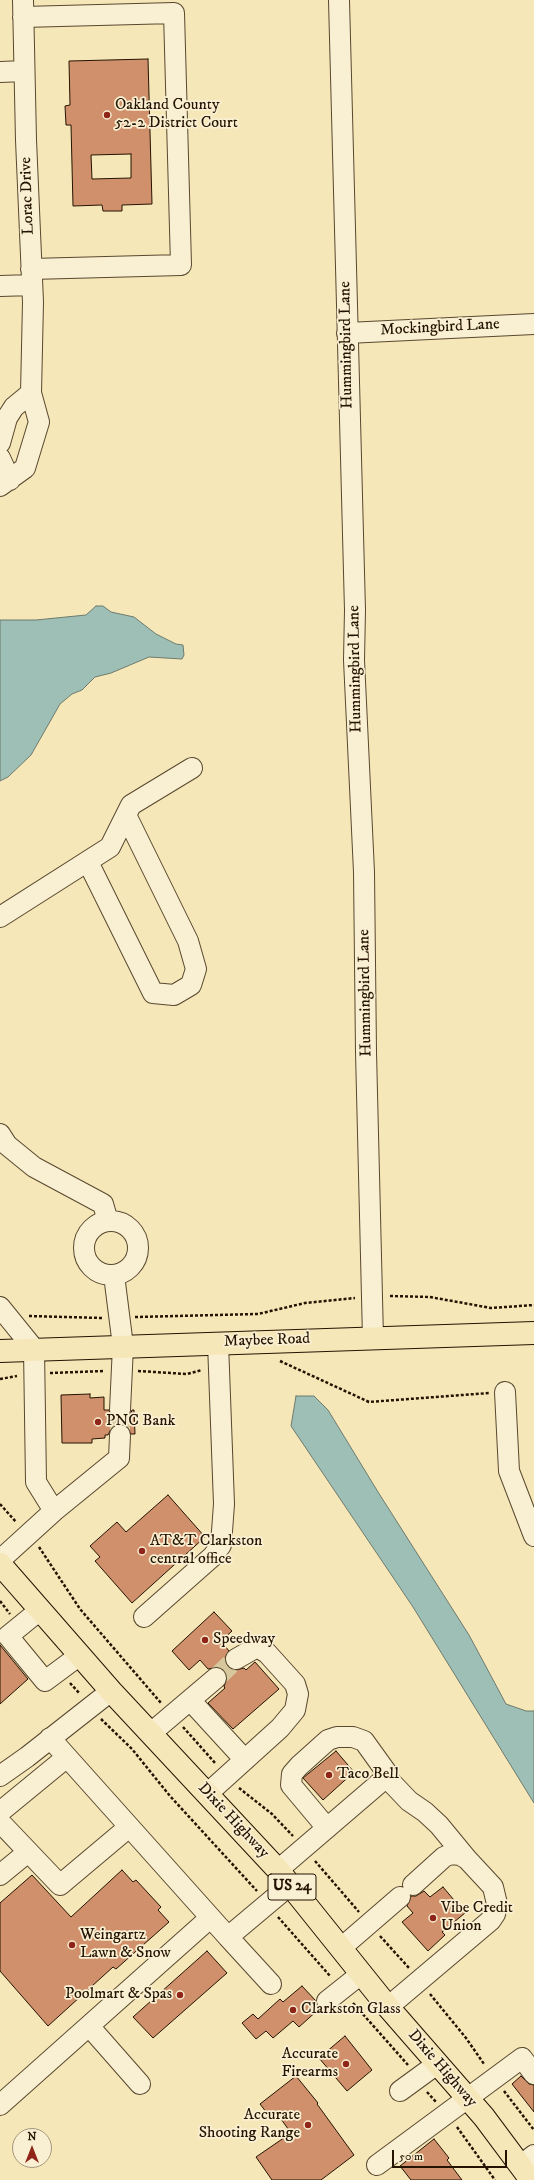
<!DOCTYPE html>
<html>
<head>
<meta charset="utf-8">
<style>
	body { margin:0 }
	#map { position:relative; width:534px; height:2180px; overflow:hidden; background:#f6e7b9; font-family:"IM FELL DW Pica",serif }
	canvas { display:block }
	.north { position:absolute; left:12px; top:2128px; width:40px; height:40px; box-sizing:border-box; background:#f9efd2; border:1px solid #a4977e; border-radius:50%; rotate:0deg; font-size:11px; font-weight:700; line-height:16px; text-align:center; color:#241300 }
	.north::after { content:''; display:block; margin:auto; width:14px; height:18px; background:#8f2418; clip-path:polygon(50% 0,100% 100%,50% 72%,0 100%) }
	.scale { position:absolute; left:392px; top:2150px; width:115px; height:18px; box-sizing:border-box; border:2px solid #241300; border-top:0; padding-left:5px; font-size:12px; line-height:14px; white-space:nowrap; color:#241300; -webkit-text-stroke:3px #f9efd2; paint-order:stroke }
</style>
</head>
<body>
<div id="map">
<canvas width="534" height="2180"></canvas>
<div class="north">N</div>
<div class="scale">50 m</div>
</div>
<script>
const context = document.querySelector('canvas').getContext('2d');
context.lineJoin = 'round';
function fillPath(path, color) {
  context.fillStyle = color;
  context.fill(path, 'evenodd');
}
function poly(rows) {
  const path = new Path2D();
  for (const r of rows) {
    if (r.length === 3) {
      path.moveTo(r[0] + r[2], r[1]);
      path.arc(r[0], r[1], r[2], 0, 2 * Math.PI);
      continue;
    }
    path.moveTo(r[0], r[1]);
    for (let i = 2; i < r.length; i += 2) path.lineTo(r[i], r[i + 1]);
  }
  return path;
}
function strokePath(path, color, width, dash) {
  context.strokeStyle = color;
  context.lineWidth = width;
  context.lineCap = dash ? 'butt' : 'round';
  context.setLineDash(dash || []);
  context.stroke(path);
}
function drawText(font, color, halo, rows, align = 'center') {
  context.font = font + ' "IM FELL DW Pica",serif';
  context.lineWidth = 3.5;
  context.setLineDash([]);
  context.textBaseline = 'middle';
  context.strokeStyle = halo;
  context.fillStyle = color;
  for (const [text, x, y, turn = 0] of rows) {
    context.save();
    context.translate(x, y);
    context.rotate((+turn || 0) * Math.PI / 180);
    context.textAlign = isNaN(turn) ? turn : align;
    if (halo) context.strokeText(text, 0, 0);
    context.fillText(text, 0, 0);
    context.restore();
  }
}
const water = poly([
	[96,606,103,606,111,612,134,617,156,634,176,644,183,645,184,655,182,659,149,657,111,673,95,677,82,690,72,694,60,704,31,755,8,777,0,781,0,620,36,620,86,615,96,606],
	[296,1396,314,1396,328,1410,378,1492,469,1635,506,1704,526,1711,534,1711,534,1803,413,1607,291,1426,296,1396]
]);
fillPath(water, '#9dbfb5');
strokePath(water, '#6d7a6d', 1);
const building = poly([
	[148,59,152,204,122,205,122,211,103,211,102,205,73,206,71,125,66,125,65,106,70,105,69,61,148,59],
	[131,154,131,178,92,179,91,155,131,154],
	[90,1394,90,1398,104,1397,104,1410,109,1410,114,1420,125,1420,130,1416,132,1410,134,1410,135,1434,131,1434,126,1426,120,1424,111,1429,108,1435,105,1435,105,1438,92,1439,92,1443,62,1443,61,1395,90,1394],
	[168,1495,205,1537,132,1603,95,1561,100,1557,90,1546,117,1522,126,1532,168,1495],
	[214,1612,232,1631,221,1641,229,1651,225,1659,226,1665,236,1670,244,1668,246,1670,255,1662,279,1689,233,1729,208,1703,225,1688,224,1687,227,1676,225,1671,220,1667,208,1669,200,1660,189,1670,172,1651,214,1612],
	[0,1645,28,1679,0,1704,0,1645],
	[336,1751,354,1772,323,1800,303,1778,336,1751],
	[122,1870,133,1882,136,1880,161,1907,158,1910,169,1922,116,1969,113,1967,48,2026,0,1971,0,1903,32,1875,71,1917,122,1870],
	[443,1887,465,1913,442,1932,445,1935,428,1951,402,1922,413,1913,407,1906,411,1896,416,1896,424,1891,430,1897,443,1887],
	[207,1951,227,1973,153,2038,133,2017,207,1951],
	[302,1986,316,2001,319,2009,299,2027,293,2021,273,2038,266,2031,256,2039,242,2023,253,2014,258,2019,280,1999,283,2002,302,1986],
	[345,2036,372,2070,347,2091,319,2058,345,2036],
	[296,2076,318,2103,317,2104,354,2155,321,2180,272,2180,256,2157,291,2133,276,2112,270,2117,260,2104,296,2076],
	[521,2076,529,2084,534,2085,534,2112,512,2084,521,2076],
	[434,2139,449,2158,447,2160,462,2180,411,2180,400,2166,434,2139]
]);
fillPath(building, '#cf906b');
strokePath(building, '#241300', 1);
strokePath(poly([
	[120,1410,120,1435],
	[216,1678,236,1659]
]), '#d6c79d', 20, [20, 10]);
const minor = poly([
	[339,0,355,610,354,660,364,872,366,1052,373,1338],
	[23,17,174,13,181,265,31,269],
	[0,72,24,71],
	[0,286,32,285],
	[347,333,534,324],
	[0,443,7,418,14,407,31,393],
	[0,458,10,480],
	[0,486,25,468,39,422,31,393,33,302,26,140,23,0],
	[88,862,153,993,174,995,191,985,196,969,188,941,126,815],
	[0,917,110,847,131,805,192,768],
	[0,1134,7,1145,34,1167,103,1204,108,1221],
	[111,1248,27],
	[114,1275,123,1346,120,1410],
	[0,1307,34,1349,36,1482,54,1511,0,1560],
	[505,1392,509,1471,534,1536],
	[54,1511,119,1458,120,1435],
	[40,1610,8,1636,45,1681,80,1655],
	[144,1617,213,1556,221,1545,224,1504,218,1343],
	[190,1700,245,1760],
	[151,1733,216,1678],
	[50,1738,228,1937,290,1885],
	[0,1776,27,1757,111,1691],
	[207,1794,280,1728,295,1710,298,1694,295,1684,267,1653,257,1647,236,1659],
	[0,1812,67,1757],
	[0,1822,60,1885,129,1827],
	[327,1828,291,1785,292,1774,299,1766,328,1740,337,1737,353,1737,364,1741,387,1773,388,1779],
	[278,1870,383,1780,388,1779,409,1801,425,1812,439,1825,467,1859],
	[0,1875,28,1852],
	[228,1937,271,1984],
	[341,1948,400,1897],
	[327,2001,361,1974],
	[388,2007,491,1920,495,1914,497,1904,493,1887,467,1859,460,1855,451,1854,444,1857,413,1885],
	[89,2026,140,2084],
	[400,2091,437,2064],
	[0,2105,210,1918],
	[377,2165,522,2058,534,2074],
	[520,2166,534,2155]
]);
const major = poly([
	[0,1351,534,1333],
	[0,1564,111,1691,278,1870,388,2007,484,2117,531,2180]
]);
strokePath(minor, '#58482e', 22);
strokePath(major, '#241300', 24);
strokePath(poly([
	[390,1296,430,1297,491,1308,534,1305],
	[29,1316,102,1318],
	[135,1317,258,1314,305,1303,355,1298],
	[280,1361,369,1402,489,1393],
	[138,1371,187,1374,202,1370],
	[50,1373,105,1371],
	[0,1379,17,1376],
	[0,1504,16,1522],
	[39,1547,80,1609,161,1703],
	[0,1601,10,1614],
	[70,1683,80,1694],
	[101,1719,132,1749,170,1796,257,1891],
	[183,1727,216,1764],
	[239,1788,272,1814,293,1836],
	[315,1861,359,1912],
	[278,1917,330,1976],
	[380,1936,409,1968],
	[430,1994,466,2038,484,2064],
	[353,2003,408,2065],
	[504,2091,534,2130],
	[427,2092,436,2102],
	[457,2127,495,2180]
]), '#241300', 2.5, [3, 2]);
strokePath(minor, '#f9efd2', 20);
strokePath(major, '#f6e7b9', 22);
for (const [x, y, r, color] of [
	[107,115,4,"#8f2418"],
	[98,1422,4,"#8f2418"],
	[142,1551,4,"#8f2418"],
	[205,1640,4,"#8f2418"],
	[329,1775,4,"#8f2418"],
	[433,1918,4,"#8f2418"],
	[72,1945,4,"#8f2418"],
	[180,1995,4,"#8f2418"],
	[293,2010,4,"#8f2418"],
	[346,2064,4,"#8f2418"],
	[308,2125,4,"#8f2418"]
]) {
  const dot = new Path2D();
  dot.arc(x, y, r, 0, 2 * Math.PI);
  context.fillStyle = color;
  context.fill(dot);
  strokePath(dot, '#f9efd2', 1.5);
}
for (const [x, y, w] of [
	[292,1887,48]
]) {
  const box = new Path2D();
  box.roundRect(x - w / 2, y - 13, w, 26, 3);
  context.fillStyle = '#f9efd2';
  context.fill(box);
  strokePath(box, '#241300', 1);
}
drawText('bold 15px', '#241300', null, [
	["US 24",292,1887]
]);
drawText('16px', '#241300', '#f9efd2', [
	["Oakland County",115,106],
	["52-2 District Court",115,124],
	["PNC Bank",106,1422],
	["AT&T Clarkston",150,1542],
	["central office",150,1560],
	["Speedway",213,1640],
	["Taco Bell",337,1775],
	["Vibe Credit",441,1909],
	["Union",441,1927],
	["Weingartz",80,1936],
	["Lawn & Snow",80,1954],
	["Poolmart & Spas",172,1995,"right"],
	["Clarkston Glass",301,2010],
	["Accurate",338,2055,"right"],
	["Firearms",338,2073,"right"],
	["Accurate",300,2116,"right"],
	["Shooting Range",300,2134,"right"]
], 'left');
drawText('16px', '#241300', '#f9efd2', [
	["Lorac Drive",28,196,-92],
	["Mockingbird Lane",440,328,-3],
	["Hummingbird Lane",347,345,-91],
	["Hummingbird Lane",356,669,-91],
	["Hummingbird Lane",366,993,-91],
	["Maybee Road",267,1341,-2],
	["Dixie Highway",233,1821,47],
	["Dixie Highway",442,2069,49]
]);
</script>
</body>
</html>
